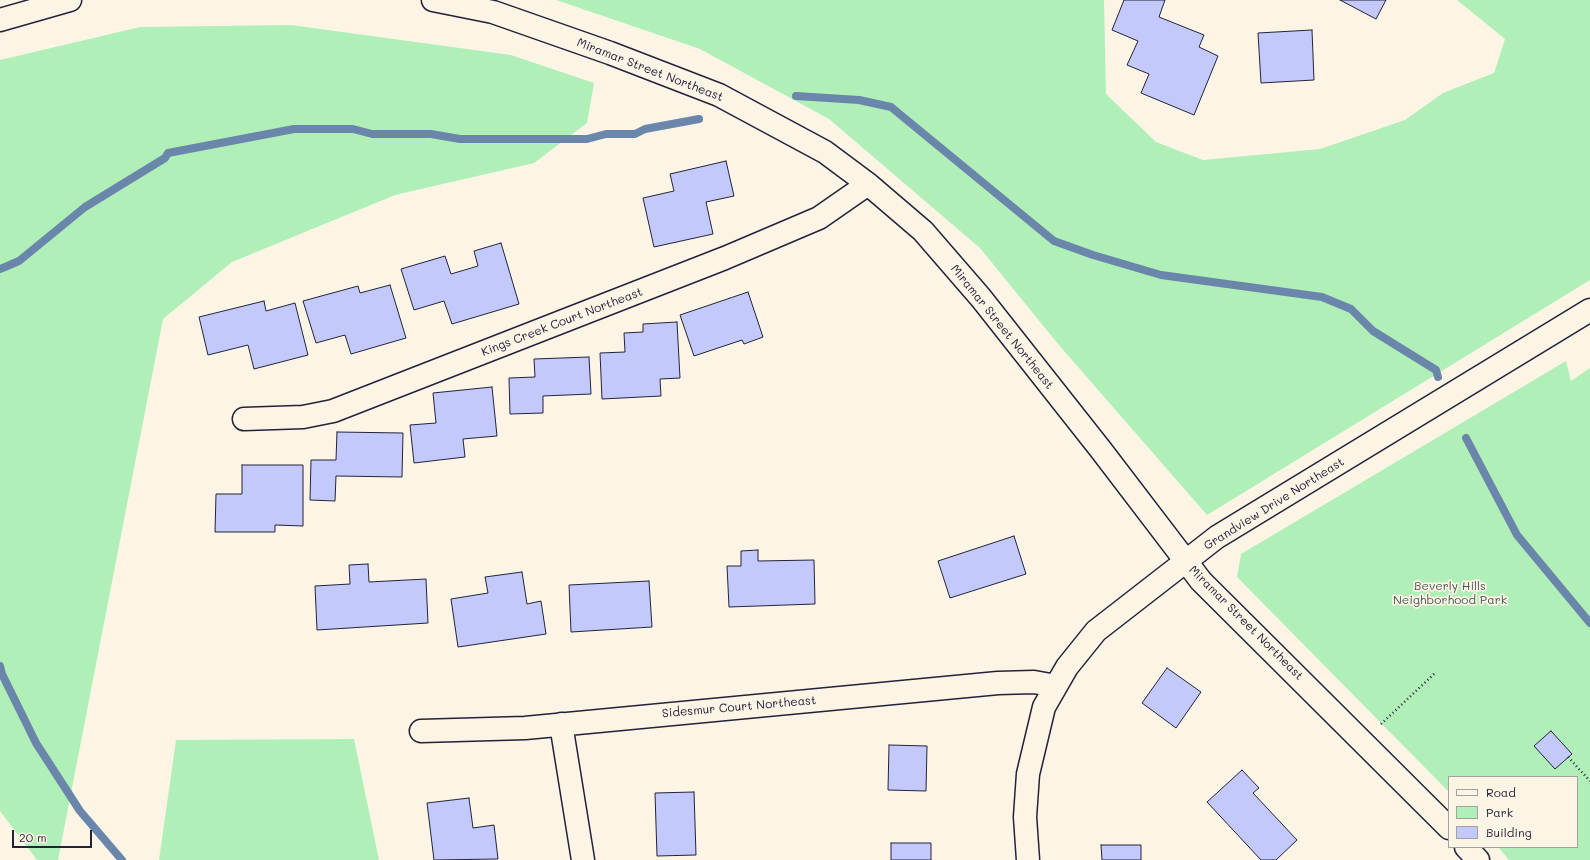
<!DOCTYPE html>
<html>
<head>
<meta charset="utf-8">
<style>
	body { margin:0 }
	#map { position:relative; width:1590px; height:860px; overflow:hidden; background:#fcf5e5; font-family:Mali,sans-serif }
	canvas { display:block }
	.legend { position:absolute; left:1448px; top:776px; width:130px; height:72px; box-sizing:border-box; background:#fcf5e5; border:1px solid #a5a1a1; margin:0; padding:5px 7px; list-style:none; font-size:12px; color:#22223b }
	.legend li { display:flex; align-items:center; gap:8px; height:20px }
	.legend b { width:20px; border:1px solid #a5a1a1 }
	.scale { position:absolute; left:12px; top:830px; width:80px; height:18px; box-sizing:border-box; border:2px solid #22223b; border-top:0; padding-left:5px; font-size:12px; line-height:14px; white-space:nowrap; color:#22223b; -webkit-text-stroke:3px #fcf5e5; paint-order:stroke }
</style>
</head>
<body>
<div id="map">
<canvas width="1590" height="860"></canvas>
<ul class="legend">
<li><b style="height:5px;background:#fcf5e5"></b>Road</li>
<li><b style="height:11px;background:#b0f0b8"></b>Park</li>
<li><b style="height:11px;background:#c4c9fb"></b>Building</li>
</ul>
<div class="scale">20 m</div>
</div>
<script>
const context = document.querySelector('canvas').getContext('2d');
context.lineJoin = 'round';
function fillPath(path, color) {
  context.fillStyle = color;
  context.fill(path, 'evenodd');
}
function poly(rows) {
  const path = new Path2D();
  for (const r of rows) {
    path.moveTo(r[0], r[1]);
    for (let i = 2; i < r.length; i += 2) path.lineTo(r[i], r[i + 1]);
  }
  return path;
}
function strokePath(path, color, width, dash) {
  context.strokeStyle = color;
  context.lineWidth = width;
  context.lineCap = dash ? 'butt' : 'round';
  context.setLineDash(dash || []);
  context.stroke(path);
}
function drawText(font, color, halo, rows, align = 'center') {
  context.font = font + ' Mali,sans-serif';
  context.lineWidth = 3.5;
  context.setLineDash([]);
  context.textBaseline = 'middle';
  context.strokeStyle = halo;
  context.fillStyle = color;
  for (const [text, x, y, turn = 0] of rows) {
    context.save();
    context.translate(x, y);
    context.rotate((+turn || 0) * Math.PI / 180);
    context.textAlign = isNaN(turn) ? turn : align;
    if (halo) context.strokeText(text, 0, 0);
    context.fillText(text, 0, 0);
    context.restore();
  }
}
fillPath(poly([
	[556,0,1104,0,1106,94,1156,142,1203,160,1320,149,1405,120,1443,93,1494,73,1505,39,1457,0,1590,0,1590,280,1207,515,1058,344,980,248,829,119,700,49],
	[291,25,511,55,594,83,587,123,534,163,395,195,232,262,163,319,58,860,37,860,0,811,0,60,140,27],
	[1566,361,1571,381,1590,368,1590,860,1509,860,1498,847,1577,847,1577,777,1449,777,1449,792,1237,577,1241,554],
	[354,739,379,860,159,860,176,740]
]), '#b0f0b8');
strokePath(poly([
	[796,96,859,100,891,107,1054,241,1093,255,1161,275,1322,297,1351,309,1373,331,1436,370,1438,377],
	[0,269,19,261,85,207,165,158,168,153,294,129,353,129,372,134,431,134,460,139,587,139,606,134,635,134,645,129,699,119],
	[1466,438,1517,535,1590,623],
	[0,666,2,674,36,743,80,811,122,860]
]), '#6b86ab', 8);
const building = poly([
	[1124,0,1165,0,1159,17,1204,35,1199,47,1218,56,1194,115,1141,93,1149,74,1127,65,1138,41,1112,30,1124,0],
	[1340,0,1386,0,1376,19,1340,0],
	[1312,30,1314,80,1261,83,1258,33,1312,30],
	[726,161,734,196,706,202,713,234,654,247,643,198,674,191,670,174,726,161],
	[501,243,519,304,452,324,444,301,414,310,401,269,445,256,451,274,478,266,474,251,501,243],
	[390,285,406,338,351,354,345,335,316,343,303,301,358,286,360,293,390,285],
	[748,292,763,337,744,344,742,340,694,356,680,315,748,292],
	[264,301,266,311,295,303,308,355,254,369,248,345,208,355,199,317,264,301],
	[677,322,680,378,660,379,661,396,602,399,600,353,625,352,624,333,643,332,643,324,677,322],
	[589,357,591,394,543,396,543,413,510,414,509,378,535,377,534,359,589,357],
	[492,387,497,436,463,439,465,457,414,463,410,425,436,423,433,393,492,387],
	[337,432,403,433,402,477,336,476,335,501,310,500,311,460,336,460,337,432],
	[242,465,303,465,303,526,275,525,275,532,215,532,216,494,242,494,242,465],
	[1014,536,1026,574,950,598,938,561,1014,536],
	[758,550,758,561,814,560,815,604,729,607,727,566,741,566,741,551,758,550],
	[368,564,369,582,426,579,428,623,317,630,315,586,350,584,349,565,368,564],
	[522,572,527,604,541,601,546,634,458,647,451,599,488,593,485,577,522,572],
	[649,581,652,627,571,632,569,585,649,581],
	[1167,668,1201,692,1176,728,1142,703,1167,668],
	[1551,731,1572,754,1555,769,1534,746,1551,731],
	[889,745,927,746,926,791,888,790,889,745],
	[1242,770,1259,788,1253,793,1297,840,1276,860,1261,860,1207,802,1242,770],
	[694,792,696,855,657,856,655,793,694,792],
	[469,798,473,828,494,825,498,859,434,860,427,803,469,798],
	[891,843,931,843,931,860,891,860,891,843],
	[1101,845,1141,845,1141,860,1102,860,1101,845]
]);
fillPath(building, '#c4c9fb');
strokePath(building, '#22223b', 1);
const minor = poly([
	[433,0,493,12,610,53,719,95,825,152,868,184,923,231,981,298,1101,450,1201,581,1449,828],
	[0,20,70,0],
	[244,419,303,417,333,411,725,258,819,218,868,184],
	[561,724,583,860],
	[421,731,525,728,998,683,1034,682,1056,686],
	[1466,847,1478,860],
	[1028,860,1025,817,1028,774,1044,707,1067,667,1096,631,1217,537,1590,310]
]);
strokePath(minor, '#22223b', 25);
strokePath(poly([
	[1381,724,1435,673],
	[1568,757,1590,781]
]), '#22223b', 2.5, [1, 3]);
strokePath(minor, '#fcf5e5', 22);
drawText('12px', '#22223b', '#fcf5e5', [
	["Miramar Street Northeast",650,70,21],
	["Kings Creek Court Northeast",562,322,-21],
	["Miramar Street Northeast",1002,327,51],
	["Grandview Drive Northeast",1274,504,-32],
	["Miramar Street Northeast",1246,623,45],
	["Sidesmur Court Northeast",739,707,-5]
]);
drawText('12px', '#46565a', '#fcf5e5', [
	["Beverly Hills",1450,586],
	["Neighborhood Park",1450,600]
]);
</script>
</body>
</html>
